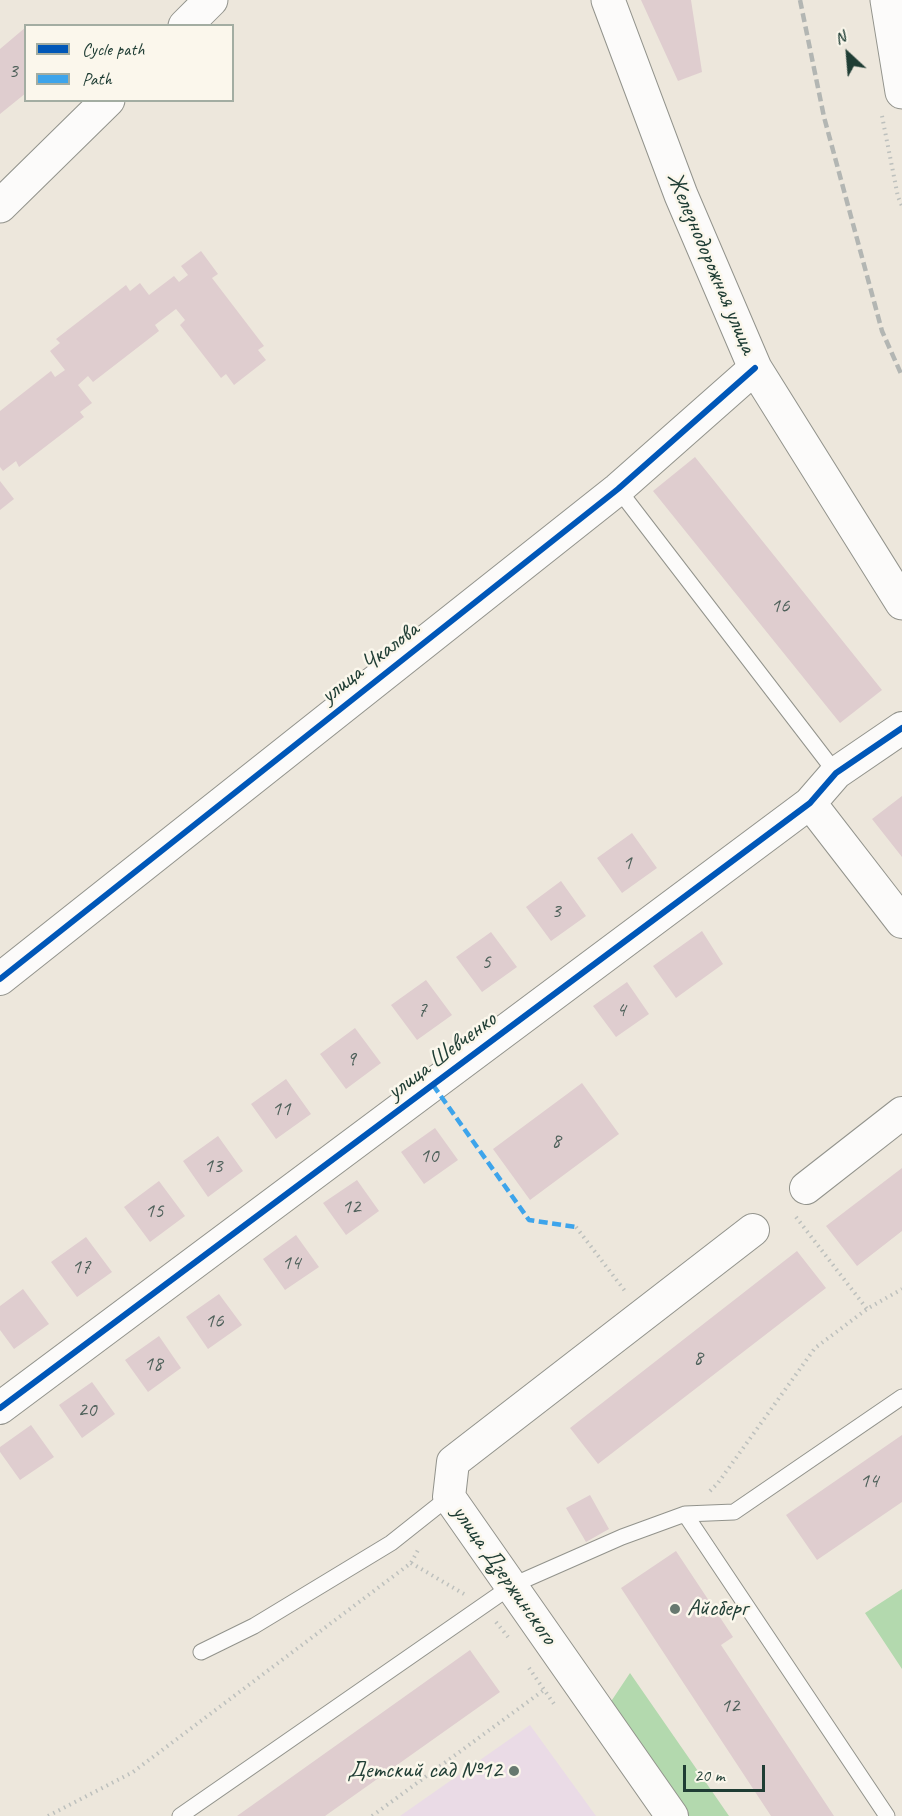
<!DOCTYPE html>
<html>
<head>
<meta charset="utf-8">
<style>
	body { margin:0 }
	#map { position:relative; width:902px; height:1816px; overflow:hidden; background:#ede7dc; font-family:Caveat,sans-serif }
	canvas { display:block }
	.legend { position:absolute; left:24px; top:24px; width:210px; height:78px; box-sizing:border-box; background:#fbf7ec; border:2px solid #a3ada2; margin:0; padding:8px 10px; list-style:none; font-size:18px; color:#1f3d34 }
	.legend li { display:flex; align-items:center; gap:12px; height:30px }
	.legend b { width:30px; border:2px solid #a3ada2 }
	.north { position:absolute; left:818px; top:24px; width:60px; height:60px; -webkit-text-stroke:4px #fbf7ec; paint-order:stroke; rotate:334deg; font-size:16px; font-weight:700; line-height:24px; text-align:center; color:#1f3d34 }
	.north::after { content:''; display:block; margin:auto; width:21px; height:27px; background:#1f3d34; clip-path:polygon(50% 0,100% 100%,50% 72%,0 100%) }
	.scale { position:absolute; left:683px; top:1765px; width:82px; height:27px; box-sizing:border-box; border:3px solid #1f3d34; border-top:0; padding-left:8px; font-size:18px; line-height:21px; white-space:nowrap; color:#1f3d34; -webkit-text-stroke:4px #fbf7ec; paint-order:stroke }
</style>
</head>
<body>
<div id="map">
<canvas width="902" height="1816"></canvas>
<ul class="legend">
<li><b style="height:8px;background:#0057b8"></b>Cycle path</li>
<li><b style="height:8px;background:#3da4eb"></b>Path</li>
</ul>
<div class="north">N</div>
<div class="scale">20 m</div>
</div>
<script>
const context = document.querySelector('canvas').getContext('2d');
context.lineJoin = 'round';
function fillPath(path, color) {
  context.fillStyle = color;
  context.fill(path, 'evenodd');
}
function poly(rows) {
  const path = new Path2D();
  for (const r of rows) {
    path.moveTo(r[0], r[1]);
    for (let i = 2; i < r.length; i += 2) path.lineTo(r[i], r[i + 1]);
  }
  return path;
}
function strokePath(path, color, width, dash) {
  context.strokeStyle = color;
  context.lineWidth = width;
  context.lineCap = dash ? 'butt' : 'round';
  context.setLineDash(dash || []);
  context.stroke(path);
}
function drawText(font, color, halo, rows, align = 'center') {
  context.font = font + ' Caveat,sans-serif';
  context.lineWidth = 5;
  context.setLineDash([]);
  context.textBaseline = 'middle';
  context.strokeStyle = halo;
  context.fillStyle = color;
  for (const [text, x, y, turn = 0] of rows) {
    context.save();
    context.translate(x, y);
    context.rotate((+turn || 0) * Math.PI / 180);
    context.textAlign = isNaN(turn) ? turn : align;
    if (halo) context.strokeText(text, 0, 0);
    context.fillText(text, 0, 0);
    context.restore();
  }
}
fillPath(poly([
	[530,1725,596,1816,400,1816]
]), '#eadbe6');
fillPath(poly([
	[902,1589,902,1669,865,1613],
	[630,1673,718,1800,729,1816,686,1816,610,1703]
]), '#b3d9ae');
fillPath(poly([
	[641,0,691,0,702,72,678,81],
	[26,27,26,93,0,114,0,49],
	[201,251,218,274,212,278,264,346,258,350,266,360,234,385,226,374,221,378,180,325,185,320,176,309,155,325,159,331,93,382,88,376,78,385,92,403,80,412,84,417,19,467,16,461,3,471,0,467,0,411,51,371,55,377,65,370,50,351,60,343,56,339,126,285,130,291,140,283,149,295,174,276,179,282,188,275,181,266],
	[695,457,882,690,840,723,653,491],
	[0,481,14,499,0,510],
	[902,796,902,857,872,819],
	[632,833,657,868,622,893,597,858],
	[561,881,586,916,551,941,526,907],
	[702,931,723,964,676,998,653,966],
	[491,932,517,967,482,992,456,957],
	[426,980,452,1015,417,1040,391,1005],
	[627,982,649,1014,616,1037,593,1006],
	[355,1028,381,1063,346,1089,320,1054],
	[286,1079,311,1114,276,1139,251,1104],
	[582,1083,619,1134,530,1200,493,1149],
	[435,1128,458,1160,424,1184,401,1152],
	[218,1136,243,1171,208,1197,183,1161],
	[902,1168,902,1231,857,1266,826,1226],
	[357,1180,379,1211,346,1235,323,1203],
	[159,1181,185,1216,150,1242,124,1207],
	[296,1235,319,1267,285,1290,263,1259],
	[86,1237,112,1272,77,1297,51,1262],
	[797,1251,826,1288,598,1464,570,1428],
	[23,1289,49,1324,14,1349,0,1330,0,1306],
	[219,1294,242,1325,208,1349,186,1317],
	[159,1336,181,1368,148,1392,125,1360],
	[92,1382,115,1414,82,1438,59,1405],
	[31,1425,54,1457,20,1480,0,1452,0,1447],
	[902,1435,902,1502,817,1560,786,1515],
	[590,1495,609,1529,586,1542,566,1508],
	[676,1551,733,1637,721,1645,834,1816,771,1816,621,1588],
	[470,1650,500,1692,325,1816,237,1816]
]), '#dfcdcf');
const service = poly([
	[618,489,836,773],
	[685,1514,887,1816],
	[201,1652,254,1626,391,1543,449,1497],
	[180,1816,513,1585,622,1537,685,1514,734,1512,902,1397]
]);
const minor = poly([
	[810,803,902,922],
	[0,979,618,489,755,368],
	[806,1188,902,1113],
	[0,1408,810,803,836,773,902,728],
	[672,1816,449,1497,453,1462,753,1230]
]);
const tertiary = poly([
	[608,0,681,195,755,368,902,603],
	[887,0,902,92],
	[185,26,211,0],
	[0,206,108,100]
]);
strokePath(service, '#92938c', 17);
strokePath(minor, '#92938c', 34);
strokePath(tertiary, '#92938c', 35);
strokePath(poly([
	[882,116,898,197,902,206],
	[796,1217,867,1309],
	[576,1227,625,1291],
	[710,1491,718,1483,815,1348,867,1309,902,1289],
	[411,1563,464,1594],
	[496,1622,508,1637],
	[529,1668,554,1704],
	[48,1816,133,1772,411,1563,418,1550],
	[372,1816,544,1690]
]), '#bdc0bd', 4, [1.5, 4.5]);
strokePath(service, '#fcfbfa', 15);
strokePath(minor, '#fcfbfa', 32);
strokePath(tertiary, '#fcfbfa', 33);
strokePath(poly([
	[800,0,824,117,882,331,902,376]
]), '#b3b6b3', 4.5, [9, 4.5]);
strokePath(poly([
	[433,1085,529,1220,576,1227]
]), '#3da4eb', 4.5, [9, 4.5]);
strokePath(poly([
	[0,979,618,489,755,368],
	[0,1408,810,803,836,773,902,728]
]), '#0057b8', 6);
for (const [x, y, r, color] of [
	[675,1609,6,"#67786f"],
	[514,1771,6,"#67786f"]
]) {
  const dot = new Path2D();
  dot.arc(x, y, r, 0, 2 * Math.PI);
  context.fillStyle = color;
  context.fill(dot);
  strokePath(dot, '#fbf7ec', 2);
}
drawText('21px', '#4f615b', null, [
	["3",13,71],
	["16",780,606],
	["1",627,863],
	["3",556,911],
	["5",486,962],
	["7",422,1010],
	["4",621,1010],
	["9",351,1059],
	["11",281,1109],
	["8",556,1141],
	["10",429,1156],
	["13",213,1166],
	["12",351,1207],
	["15",154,1211],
	["14",291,1263],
	["17",81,1267],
	["16",214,1321],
	["8",698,1358],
	["18",153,1364],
	["20",87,1410],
	["14",869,1481],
	["12",730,1706]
]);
drawText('24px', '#1f3d34', '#fbf7ec', [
	["Железнодорожная улица",711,263,67],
	["улица Чкалова",370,663,-38],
	["улица Шевченко",442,1056,-37],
	["улица Дзержинского",504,1575,55]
]);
drawText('24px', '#1f3d34', '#fbf7ec', [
	["Айсберг",687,1609],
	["Детский сад №12",502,1771,"right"]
], 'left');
</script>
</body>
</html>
